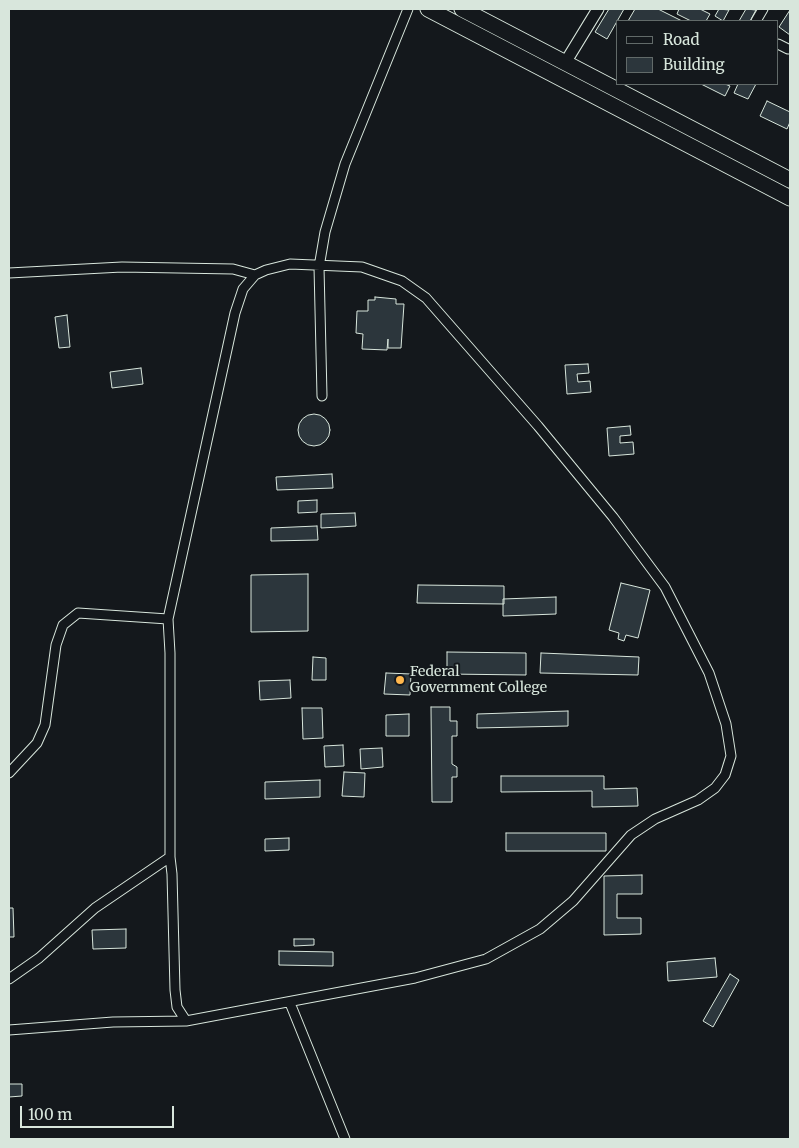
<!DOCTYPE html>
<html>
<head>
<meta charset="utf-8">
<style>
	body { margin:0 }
	#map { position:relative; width:799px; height:1148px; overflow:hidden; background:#14181c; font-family:Merriweather,serif }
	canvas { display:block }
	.frame { position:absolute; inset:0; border:10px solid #d8e6dc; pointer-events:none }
	.legend { position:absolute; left:616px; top:20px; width:162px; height:65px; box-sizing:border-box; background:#14181c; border:1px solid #626a69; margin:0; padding:6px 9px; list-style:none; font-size:15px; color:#d8e6dc }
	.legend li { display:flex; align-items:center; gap:10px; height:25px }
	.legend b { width:25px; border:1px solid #626a69 }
	.scale { position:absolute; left:20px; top:1106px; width:154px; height:22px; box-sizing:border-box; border:2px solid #d8e6dc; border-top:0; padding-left:6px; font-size:15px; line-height:18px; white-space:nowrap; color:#d8e6dc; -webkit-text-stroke:4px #14181c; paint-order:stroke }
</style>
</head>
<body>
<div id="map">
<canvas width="799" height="1148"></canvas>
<div class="frame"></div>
<ul class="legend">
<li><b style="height:6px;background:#14181c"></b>Road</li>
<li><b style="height:14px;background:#2c363c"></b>Building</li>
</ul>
<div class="scale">100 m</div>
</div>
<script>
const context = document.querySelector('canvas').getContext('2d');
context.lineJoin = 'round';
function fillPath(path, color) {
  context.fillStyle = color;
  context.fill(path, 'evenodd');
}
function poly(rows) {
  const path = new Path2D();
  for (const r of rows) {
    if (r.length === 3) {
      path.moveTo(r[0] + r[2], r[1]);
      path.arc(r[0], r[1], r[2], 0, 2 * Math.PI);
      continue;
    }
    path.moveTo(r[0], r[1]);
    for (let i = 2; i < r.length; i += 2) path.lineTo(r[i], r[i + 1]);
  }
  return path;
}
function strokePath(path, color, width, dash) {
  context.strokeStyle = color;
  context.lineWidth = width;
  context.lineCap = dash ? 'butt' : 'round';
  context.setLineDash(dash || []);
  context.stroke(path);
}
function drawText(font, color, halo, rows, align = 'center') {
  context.font = font + ' Merriweather,serif';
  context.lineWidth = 4;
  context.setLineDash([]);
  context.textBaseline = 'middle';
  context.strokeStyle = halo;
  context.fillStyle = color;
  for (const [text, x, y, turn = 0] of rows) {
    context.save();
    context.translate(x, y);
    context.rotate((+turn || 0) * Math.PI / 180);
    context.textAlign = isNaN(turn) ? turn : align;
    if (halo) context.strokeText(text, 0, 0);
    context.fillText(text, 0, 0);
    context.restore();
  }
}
const building = poly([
	[609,9,624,9,607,39,595,32,609,9],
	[635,9,658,9,682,21,628,21,635,9],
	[679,9,700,9,710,14,706,21,691,21,677,14,679,9],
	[719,9,729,10,723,21,715,16,719,9],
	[746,9,756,10,750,21,739,21,746,9],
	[790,10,790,35,779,27,790,10],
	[701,84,725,84,730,86,725,96,701,84],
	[738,84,756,84,748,99,734,93,738,84],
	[767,101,790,112,790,122,787,129,760,116,767,101],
	[375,297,396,299,396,304,404,304,401,348,388,348,388,339,387,350,362,349,363,334,356,333,357,311,368,311,368,300,375,300,375,297],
	[67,315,70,347,59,348,55,317,67,315],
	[588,364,589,373,577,374,578,382,590,381,591,392,567,394,565,365,588,364],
	[141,368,143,384,112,388,110,372,141,368],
	[314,430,16],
	[630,426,631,435,620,436,620,443,633,442,634,454,609,456,607,428,630,426],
	[332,474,333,488,277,490,276,477,332,474],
	[317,500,317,512,298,513,298,501,317,500],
	[355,513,356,526,321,528,321,514,355,513],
	[317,526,318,540,271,541,271,528,317,526],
	[308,574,308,631,251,632,251,575,308,574],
	[621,583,650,590,638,638,626,635,624,641,618,639,619,633,609,630,621,583],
	[418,585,504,586,504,604,417,603,418,585],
	[556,597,556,614,503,616,503,599,556,597],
	[447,652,526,653,526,675,447,674,447,652],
	[541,653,639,657,638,675,540,673,541,653],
	[313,657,326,658,326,680,312,680,313,657],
	[386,673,411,674,410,695,384,694,386,673],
	[290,680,291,698,260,700,259,681,290,680],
	[431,707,450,707,450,721,457,721,457,736,452,736,452,764,457,767,457,777,452,777,452,802,432,802,431,707],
	[302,708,322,708,323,738,303,739,302,708],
	[568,711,568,726,477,728,477,714,568,711],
	[409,714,409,736,386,736,386,715,409,714],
	[343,745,344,766,325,767,324,746,343,745],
	[382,748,383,767,361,769,360,749,382,748],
	[344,772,365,773,364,797,342,796,344,772],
	[501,776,604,776,604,789,637,788,638,806,592,807,592,791,501,792,501,776],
	[320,780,320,797,265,799,265,782,320,780],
	[506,833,606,833,606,851,506,851,506,833],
	[289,838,289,850,265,851,265,839,289,838],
	[642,875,642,894,617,894,617,918,641,918,641,934,604,935,604,876,642,875],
	[9,908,13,908,14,937,9,937,9,908],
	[126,929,126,948,93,949,92,930,126,929],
	[294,939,314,939,314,945,294,946,294,939],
	[279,951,333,952,333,966,279,965,279,951],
	[715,958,717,977,668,981,667,962,715,958],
	[730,974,739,980,713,1027,703,1021,730,974],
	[9,1084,22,1084,22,1096,9,1097,9,1084]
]);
fillPath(building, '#2c363c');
strokePath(building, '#d8e6dc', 1);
const minor = poly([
	[756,21,763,9],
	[778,44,788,49],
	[9,273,122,267,233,269,255,275],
	[322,396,319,267,325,232,345,164,408,9],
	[9,773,37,743,45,725,56,645,63,625,78,613,168,619],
	[9,979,39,958,95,908,170,857],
	[290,1003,345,1139],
	[9,1030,113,1022,186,1021,415,978,486,959,540,929,573,901,631,835,655,819,698,800,715,788,725,775,731,756,726,724,709,673,665,587,613,517,538,426,426,298,402,281,362,267,290,264,266,270,255,275,243,289,235,313,168,619,170,653,170,857,172,874,175,990,177,1007,186,1021]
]);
const tertiary = poly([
	[565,63,598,9]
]);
const trunk = poly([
	[428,9,790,198],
	[462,9,790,180]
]);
strokePath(minor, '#d8e6dc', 11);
strokePath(tertiary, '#d8e6dc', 13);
strokePath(trunk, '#d8e6dc', 17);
strokePath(minor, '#14181c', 9);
strokePath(tertiary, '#14181c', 11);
strokePath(trunk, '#14181c', 15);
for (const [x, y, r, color] of [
	[400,680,5,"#ffb74d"]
]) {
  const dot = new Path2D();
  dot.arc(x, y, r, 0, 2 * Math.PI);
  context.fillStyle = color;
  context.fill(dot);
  strokePath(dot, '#14181c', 2);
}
drawText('14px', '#d8e6dc', '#14181c', [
	["Federal",410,672],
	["Government College",410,688]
], 'left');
</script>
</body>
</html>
